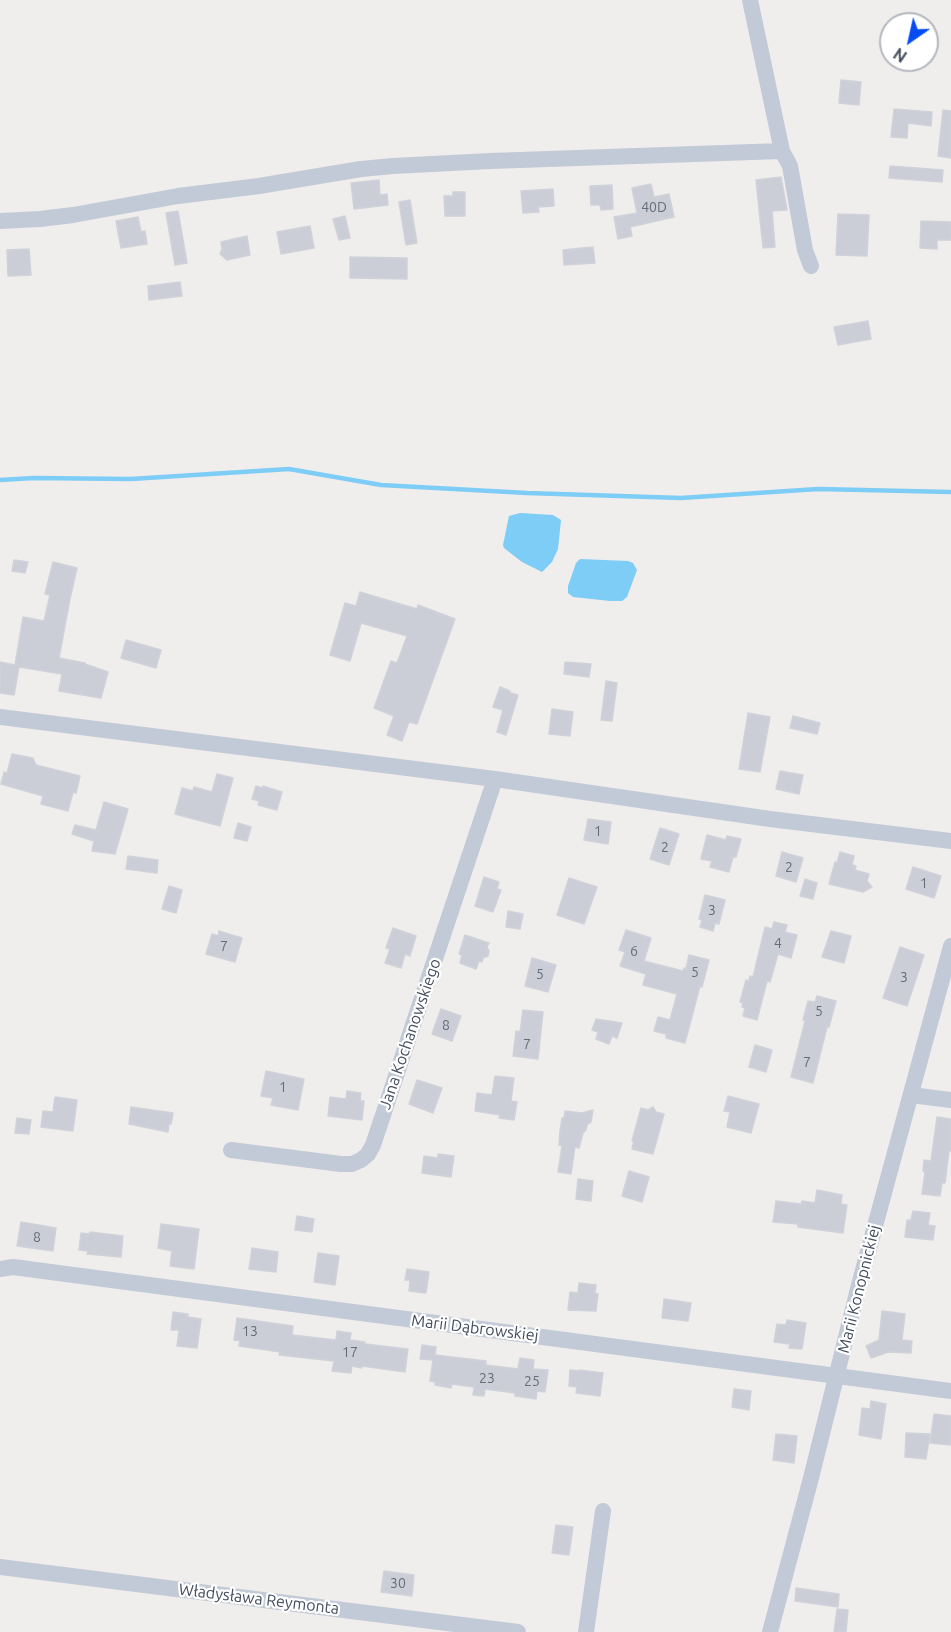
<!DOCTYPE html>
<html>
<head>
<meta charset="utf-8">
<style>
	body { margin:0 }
	#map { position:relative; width:951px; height:1632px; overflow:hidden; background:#f0eded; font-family:Ubuntu,sans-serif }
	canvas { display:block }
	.north { position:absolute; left:879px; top:12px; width:60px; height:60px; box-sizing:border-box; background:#fff; border:2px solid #b4b8be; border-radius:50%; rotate:214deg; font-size:16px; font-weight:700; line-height:24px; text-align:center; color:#434d5d }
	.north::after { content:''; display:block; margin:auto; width:21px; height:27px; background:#044df3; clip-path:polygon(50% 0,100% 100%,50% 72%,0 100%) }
</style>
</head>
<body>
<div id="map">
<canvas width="951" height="1632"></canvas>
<div class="north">N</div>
</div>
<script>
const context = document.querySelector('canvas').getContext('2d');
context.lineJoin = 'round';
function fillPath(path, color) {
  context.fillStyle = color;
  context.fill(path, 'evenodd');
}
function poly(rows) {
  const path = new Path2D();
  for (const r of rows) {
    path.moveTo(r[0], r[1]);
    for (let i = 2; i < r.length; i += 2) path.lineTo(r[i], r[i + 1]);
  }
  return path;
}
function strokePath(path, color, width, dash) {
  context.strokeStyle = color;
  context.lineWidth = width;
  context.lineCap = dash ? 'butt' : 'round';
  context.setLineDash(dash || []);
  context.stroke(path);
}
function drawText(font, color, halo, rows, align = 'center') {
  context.font = font + ' Ubuntu,sans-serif';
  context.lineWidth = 4.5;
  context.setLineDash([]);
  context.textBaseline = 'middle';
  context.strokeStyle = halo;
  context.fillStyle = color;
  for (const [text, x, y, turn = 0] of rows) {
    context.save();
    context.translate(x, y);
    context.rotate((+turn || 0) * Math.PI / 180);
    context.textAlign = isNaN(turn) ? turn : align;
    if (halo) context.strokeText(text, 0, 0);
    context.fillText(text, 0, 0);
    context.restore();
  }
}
fillPath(poly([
	[520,513,553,515,561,520,558,549,552,562,542,572,522,562,504,548,503,545,509,516],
	[580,559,628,561,633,563,637,570,627,597,622,601,610,601,573,597,568,593,568,586,576,563]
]), '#7dcdf6');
strokePath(poly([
	[0,480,34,478,131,479,289,469,381,485,527,493,681,498,818,489,951,492]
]), '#7dcdf6', 4.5);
const building = poly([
	[841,80,861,82,859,105,839,103,841,80],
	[894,109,932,112,931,126,908,123,907,138,891,137,894,109],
	[943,110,951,111,951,158,938,156,943,110],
	[890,166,943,170,942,182,889,178,890,166],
	[781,177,787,210,772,211,775,247,763,248,756,180,781,177],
	[379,180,380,195,387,194,388,205,354,209,351,183,379,180],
	[651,184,654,197,669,194,674,217,630,227,632,236,618,239,614,217,637,213,632,188,651,184],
	[612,185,613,209,601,210,600,205,591,205,590,186,612,185],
	[553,189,554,206,538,207,539,212,523,213,521,191,553,189],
	[453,192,465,192,465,216,445,216,444,196,453,196,453,192],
	[410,200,417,243,406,245,399,202,410,200],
	[178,211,187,263,175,265,166,213,178,211],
	[838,214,869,215,867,256,836,255,838,214],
	[345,216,350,238,339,240,333,219,345,216],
	[138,217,141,232,145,231,147,244,121,248,116,221,138,217],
	[921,221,951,222,951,240,937,240,937,249,920,248,921,221],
	[310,226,314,248,281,254,277,232,310,226],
	[247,236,250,255,227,260,220,254,222,249,221,242,247,236],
	[593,247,595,263,564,265,563,250,593,247],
	[29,249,31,275,8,276,7,250,29,249],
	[350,257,407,258,407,279,350,278,350,257],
	[180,282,182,296,149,300,148,286,180,282],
	[868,321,871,339,838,345,834,327,868,321],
	[14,560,28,562,25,573,12,571,14,560],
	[53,562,77,568,70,599,59,658,85,663,85,664,108,672,101,698,59,691,62,674,19,667,14,695,0,693,0,662,15,665,23,617,44,621,50,595,45,594,53,562],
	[360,592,417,609,418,605,455,619,417,724,409,722,402,741,387,735,394,716,374,708,391,661,397,663,407,636,361,623,350,661,330,655,345,603,356,606,360,592],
	[126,640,161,650,156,668,121,658,126,640],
	[565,662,591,664,589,677,564,674,565,662],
	[606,681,617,683,612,721,601,720,606,681],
	[500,687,510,691,510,693,518,695,506,735,497,732,503,710,493,707,500,687],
	[552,709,573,712,570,736,549,734,552,709],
	[748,713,770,717,760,772,739,769,748,713],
	[793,716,820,723,817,734,790,728,793,716],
	[12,754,33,758,36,765,80,776,76,793,73,792,68,811,41,804,43,796,1,784,4,772,7,773,12,754],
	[780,771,803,775,799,794,776,789,780,771],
	[217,774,233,778,220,826,175,814,182,788,193,791,194,787,212,792,217,774],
	[256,786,262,788,263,786,282,792,277,810,258,805,259,801,252,799,256,786],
	[104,802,128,809,115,854,92,851,94,841,72,834,75,825,96,830,104,802],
	[588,819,611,822,608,844,584,840,588,819],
	[238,823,251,827,247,841,234,838,238,823],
	[660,828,679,834,669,865,650,859,660,828],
	[707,835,726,840,727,836,741,839,736,857,733,857,729,872,710,867,712,861,701,859,707,835],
	[782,852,803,858,796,882,776,876,782,852],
	[840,852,854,856,852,865,856,866,855,870,869,874,867,881,872,887,863,892,829,884,835,862,837,863,840,852],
	[128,856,158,860,157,873,126,869,128,856],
	[913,867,941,876,934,898,906,889,913,867],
	[484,877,499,882,497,889,501,890,493,912,475,906,484,877],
	[569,878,597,887,584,924,557,915,569,878],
	[805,879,817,883,813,899,800,896,805,879],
	[169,886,182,890,176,913,162,909,169,886],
	[705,895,725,900,719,924,715,923,713,931,700,927,702,920,699,919,705,895],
	[508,911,523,914,520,929,506,927,508,911],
	[774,922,787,925,785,932,797,935,791,958,778,954,770,982,767,981,757,1020,743,1016,745,1008,742,1007,743,1003,740,1002,746,980,749,981,750,976,753,977,765,927,772,929,774,922],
	[393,928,416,936,410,956,405,954,401,968,385,963,390,949,386,948,393,928],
	[626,930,651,938,644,961,683,971,684,968,686,969,689,955,709,960,702,987,700,986,685,1043,666,1038,666,1034,654,1031,658,1017,670,1020,677,994,643,985,646,974,620,966,625,952,619,950,626,930],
	[219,931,242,938,235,962,206,954,212,934,218,936,219,931],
	[831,931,851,936,844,963,822,957,831,931],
	[465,935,489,943,487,947,489,951,488,956,483,958,482,962,479,961,476,969,460,963,462,955,459,954,465,935],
	[900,947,924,955,907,1006,883,998,900,947],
	[532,958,556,965,548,992,525,986,532,958],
	[817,996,836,1001,829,1027,827,1027,813,1083,791,1077,805,1021,803,1020,808,1001,815,1002,817,996],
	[441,1009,461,1016,452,1041,432,1034,441,1009],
	[523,1010,543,1012,538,1059,513,1056,516,1031,520,1032,523,1010],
	[596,1019,622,1023,617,1038,612,1036,609,1044,596,1039,598,1032,592,1030,596,1019],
	[755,1045,772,1050,766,1072,749,1067,755,1045],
	[266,1071,304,1079,298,1110,271,1105,273,1098,261,1096,266,1071],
	[495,1076,514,1078,511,1101,517,1102,514,1120,499,1118,500,1115,475,1111,477,1093,492,1095,495,1076],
	[417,1080,442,1088,433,1113,409,1104,417,1080],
	[347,1091,361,1093,360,1101,364,1101,362,1120,328,1116,330,1097,346,1099,347,1091],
	[728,1096,759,1104,751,1133,727,1127,730,1112,724,1111,728,1096],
	[55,1097,77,1100,73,1131,41,1127,43,1111,53,1112,55,1097],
	[131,1107,173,1113,171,1124,169,1124,168,1132,129,1124,131,1107],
	[653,1107,656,1112,664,1114,653,1154,632,1149,634,1141,632,1141,641,1108,648,1110,653,1107],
	[593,1110,591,1122,587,1125,586,1130,583,1133,579,1148,575,1147,571,1174,558,1172,562,1146,559,1145,560,1131,562,1118,564,1118,565,1111,582,1113,593,1110],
	[937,1117,951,1119,951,1151,949,1151,945,1183,942,1183,940,1196,922,1194,925,1172,923,1171,924,1160,931,1161,937,1117],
	[17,1118,31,1120,29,1134,15,1133,17,1118],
	[438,1154,454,1156,451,1177,422,1173,424,1156,438,1158,438,1154],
	[629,1171,649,1177,642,1202,622,1196,629,1171],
	[578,1179,593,1181,591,1201,576,1199,578,1179],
	[817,1190,842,1195,841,1204,847,1205,843,1233,798,1227,798,1224,773,1222,776,1201,801,1204,802,1201,815,1203,817,1190],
	[913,1211,930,1213,928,1225,935,1226,933,1240,905,1237,907,1220,911,1220,913,1211],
	[297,1216,314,1219,312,1232,295,1230,297,1216],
	[21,1222,56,1228,53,1251,17,1246,21,1222],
	[161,1224,199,1229,194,1269,170,1266,172,1251,158,1248,161,1224],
	[90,1232,123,1236,121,1257,87,1254,88,1251,79,1250,81,1233,89,1234,90,1232],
	[252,1248,278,1252,276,1272,249,1269,252,1248],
	[318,1253,339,1256,335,1285,314,1282,318,1253],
	[407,1269,429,1272,426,1293,409,1291,410,1280,405,1280,407,1269],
	[579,1283,596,1285,595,1293,598,1294,596,1311,568,1310,570,1292,578,1293,579,1283],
	[664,1299,691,1303,688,1321,662,1318,664,1299],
	[882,1311,905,1314,902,1340,912,1341,911,1353,888,1352,871,1358,866,1346,879,1340,882,1311],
	[173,1312,188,1314,188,1317,201,1319,197,1348,177,1346,179,1330,171,1330,173,1312],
	[237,1318,293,1326,292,1335,336,1340,337,1331,351,1333,350,1340,365,1342,365,1344,408,1349,405,1372,362,1366,362,1368,352,1366,351,1373,332,1371,334,1361,279,1355,280,1352,239,1346,240,1341,234,1340,237,1318],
	[787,1320,806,1323,802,1349,789,1348,790,1344,774,1342,777,1324,786,1325,787,1320],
	[422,1345,436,1347,435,1355,486,1361,486,1365,518,1369,520,1358,534,1360,533,1369,548,1370,545,1392,537,1391,536,1399,515,1396,515,1393,485,1389,484,1396,473,1395,474,1387,452,1384,451,1388,435,1385,435,1382,430,1381,433,1360,420,1359,422,1345],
	[570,1370,579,1371,579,1370,603,1373,600,1396,576,1393,577,1387,569,1386,570,1370],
	[734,1389,751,1391,749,1410,732,1407,734,1389],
	[871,1401,886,1404,881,1439,859,1435,862,1408,870,1409,871,1401],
	[934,1414,951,1416,951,1445,930,1443,934,1414],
	[906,1433,930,1434,926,1459,905,1457,906,1433],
	[776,1434,797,1436,794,1463,773,1460,776,1434],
	[556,1525,573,1527,569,1555,552,1553,556,1525],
	[384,1571,414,1575,412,1596,381,1592,384,1571],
	[796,1588,839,1594,838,1607,795,1601,796,1588],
	[837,1609,848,1610,846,1632,834,1632,837,1609]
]);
fillPath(building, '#cbced6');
strokePath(building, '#d0d2da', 1.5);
strokePath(poly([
	[782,151,790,166,805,250,811,266],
	[0,221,40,219,73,215,178,196,259,186,361,169,393,166,490,161,782,151,750,0],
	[0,717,495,779,770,819,951,841],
	[911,1095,951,1100],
	[231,1150,341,1164,352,1164,361,1160,368,1154,373,1145,495,779],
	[0,1269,13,1267,951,1391],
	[0,1567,518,1632],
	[586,1632,603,1511],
	[770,1632,811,1478,859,1285,951,946]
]), '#c1cad6', 16);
drawText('14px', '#656d7b', null, [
	["40D",654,207],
	["1",598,831],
	["2",665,847],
	["2",789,867],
	["1",924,883],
	["3",712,910],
	["4",778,943],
	["7",224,946],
	["6",634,951],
	["5",695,972],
	["5",540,974],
	["3",904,977],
	["5",819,1011],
	["8",446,1025],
	["7",527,1044],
	["7",807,1062],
	["1",283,1087],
	["8",37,1237],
	["13",250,1331],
	["17",350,1352],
	["23",487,1378],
	["25",532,1381],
	["30",398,1583]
]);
drawText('16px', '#434d5d', '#fff', [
	["Jana Kochanowskiego",410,1034,-71],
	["Marii Konopnickiej",859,1289,-76],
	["Marii Dąbrowskiej",475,1328,7],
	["Władysława Reymonta",259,1599,7]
]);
</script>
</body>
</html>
